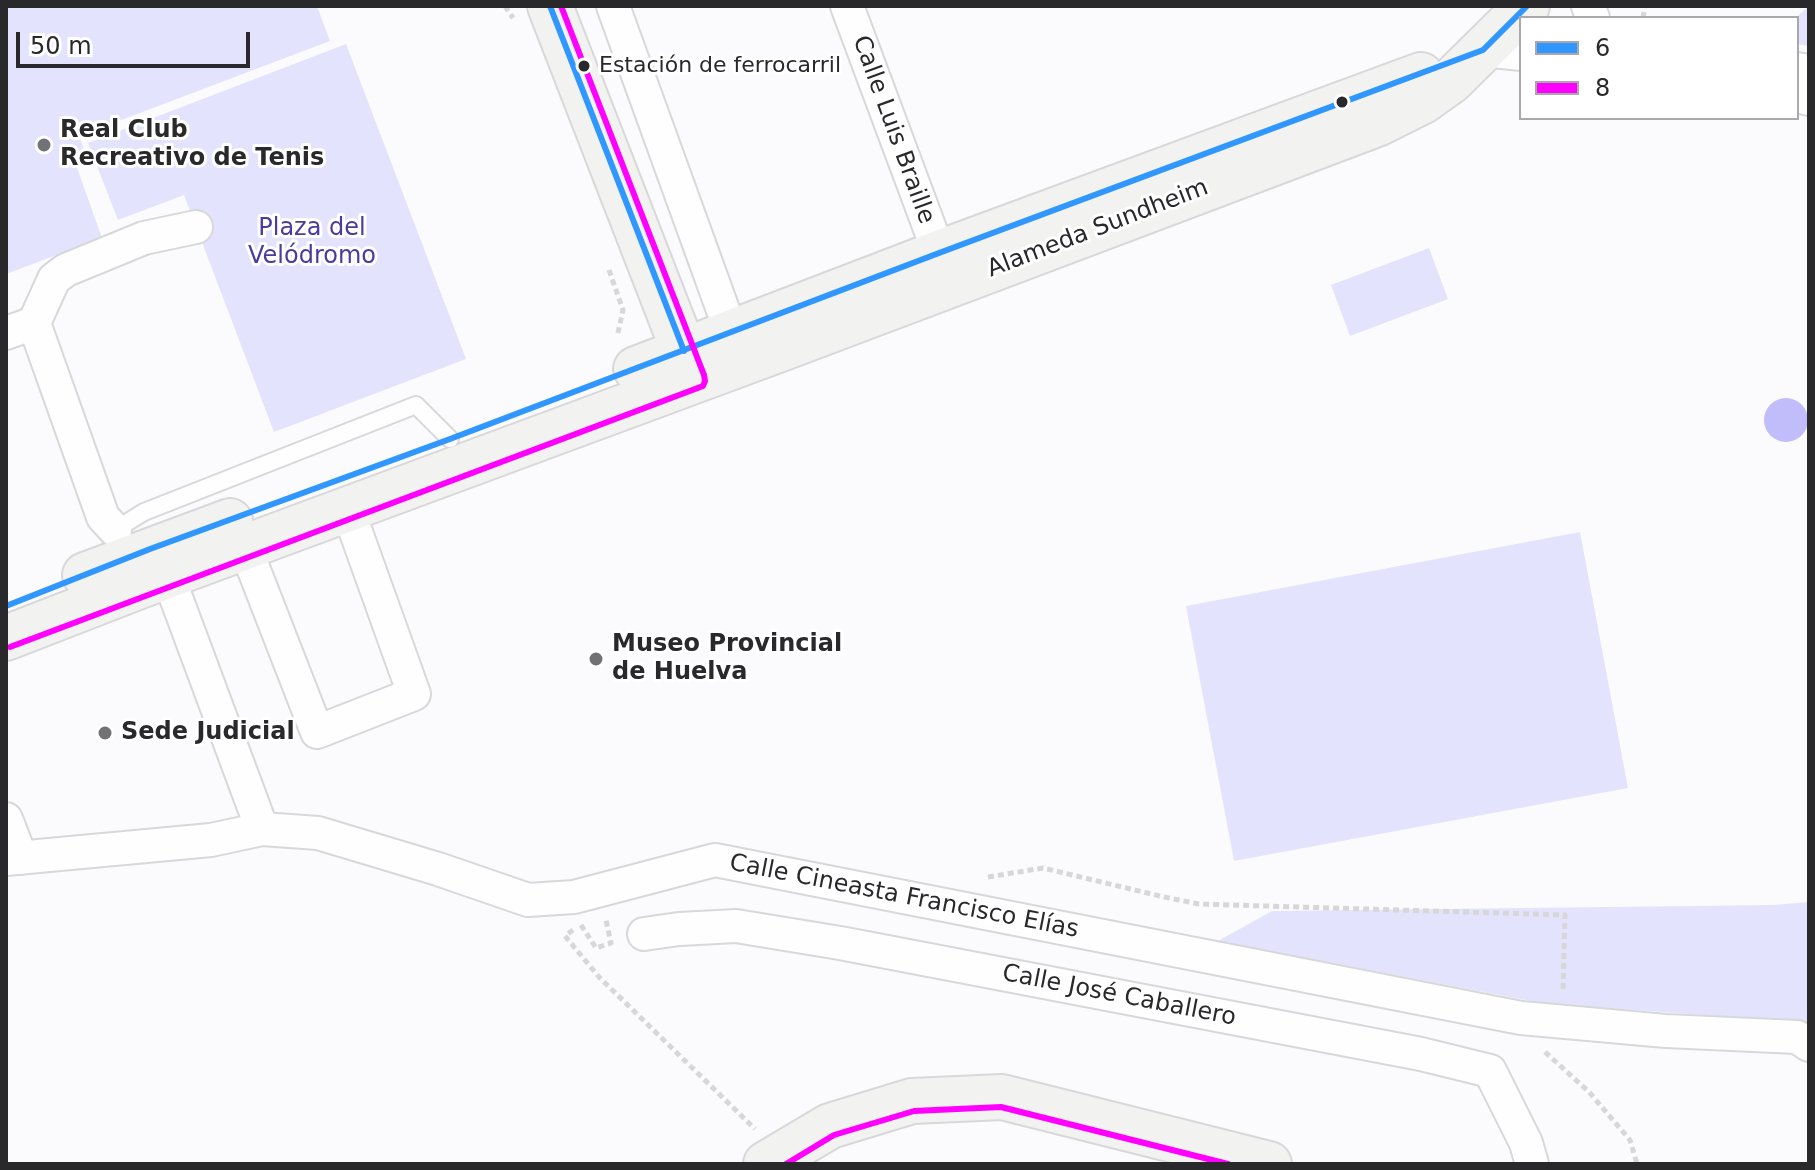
<!DOCTYPE html>
<html>
<head>
<meta charset="utf-8">
<style>
	body { margin:0 }
	#map { position:relative; width:1815px; height:1170px; overflow:hidden; background:#fbfbfe; font-family:"DejaVu Sans",sans-serif }
	canvas { display:block }
	.frame { position:absolute; inset:0; border:8px solid #29292c; pointer-events:none }
	.legend { position:absolute; left:1519px; top:16px; width:280px; height:104px; box-sizing:border-box; background:#fff; border:2px solid #a9a9ab; margin:0; padding:10px 14px; list-style:none; font-size:24px; color:#29292c }
	.legend li { display:flex; align-items:center; gap:16px; height:40px }
	.legend b { width:40px; border:2px solid #a9a9ab }
	.scale { position:absolute; left:16px; top:32px; width:234px; height:36px; box-sizing:border-box; border:4px solid #29292c; border-top:0; padding-left:10px; font-size:24px; line-height:28px; white-space:nowrap; color:#29292c; -webkit-text-stroke:6px #fff; paint-order:stroke }
</style>
</head>
<body>
<div id="map">
<canvas width="1815" height="1170"></canvas>
<div class="frame"></div>
<ul class="legend">
<li><b style="height:10px;background:#2f97ff"></b>6</li>
<li><b style="height:10px;background:#f0f"></b>8</li>
</ul>
<div class="scale">50 m</div>
</div>
<script>
const context = document.querySelector('canvas').getContext('2d');
context.lineJoin = 'round';
function fillPath(path, color) {
  context.fillStyle = color;
  context.fill(path, 'evenodd');
}
function poly(rows) {
  const path = new Path2D();
  for (const r of rows) {
    if (r.length === 3) {
      path.moveTo(r[0] + r[2], r[1]);
      path.arc(r[0], r[1], r[2], 0, 2 * Math.PI);
      continue;
    }
    path.moveTo(r[0], r[1]);
    for (let i = 2; i < r.length; i += 2) path.lineTo(r[i], r[i + 1]);
  }
  return path;
}
function strokePath(path, color, width, dash) {
  context.strokeStyle = color;
  context.lineWidth = width;
  context.lineCap = dash ? 'butt' : 'round';
  context.setLineDash(dash || []);
  context.stroke(path);
}
function drawText(font, color, halo, rows, align = 'center') {
  context.font = font + ' "DejaVu Sans",sans-serif';
  context.lineWidth = 6;
  context.setLineDash([]);
  context.textBaseline = 'middle';
  context.strokeStyle = halo;
  context.fillStyle = color;
  for (const [text, x, y, turn = 0] of rows) {
    context.save();
    context.translate(x, y);
    context.rotate((+turn || 0) * Math.PI / 180);
    context.textAlign = isNaN(turn) ? turn : align;
    if (halo) context.strokeText(text, 0, 0);
    context.fillText(text, 0, 0);
    context.restore();
  }
}
fillPath(poly([
	[6,6,317,6,330,41,79,136,86,154,74,159,102,238,6,274],
	[1809,6,1809,46,1797,44,1797,18,1795,18],
	[346,44,466,359,274,432,184,195,118,220,88,143],
	[1429,248,1448,299,1350,336,1331,285],
	[1580,532,1628,788,1234,861,1186,606],
	[1809,902,1809,1023,1541,1003,1218,941,1272,911,1774,905]
]), '#e3e3fd');
fillPath(poly([
	[1786,420,22]
]), '#c0bdfa');
const lane = poly([
	[114,533,115,530,144,512,416,405,450,439]
]);
const street = poly([
	[613,6,731,332],
	[847,6,939,253],
	[1588,6,1593,18],
	[1483,50,1521,54],
	[1797,69,1809,71],
	[1797,96,1809,99],
	[34,323,103,517,115,530],
	[34,323,54,279,66,270,144,238,196,227],
	[6,333,34,323],
	[245,547,317,732,414,694,348,510],
	[168,576,262,829],
	[6,819,21,858],
	[6,859,211,840,262,829,318,833,438,869,528,900,574,897,715,860,1521,1018,1666,1031,1797,1037,1809,1045],
	[644,934,679,929,736,926,840,943,1421,1054,1490,1071,1526,1143,1532,1164]
]);
const secondary = poly([
	[550,6,694,377],
	[636,369,939,253,1421,75],
	[85,575,230,521],
	[6,638,140,586,783,348,1377,124,1423,101,1451,81,1527,6],
	[766,1164,830,1126,912,1101,1002,1097,1269,1164]
]);
strokePath(lane, '#d8d8db', 20);
strokePath(street, '#d8d8db', 36);
strokePath(secondary, '#d8d8db', 48);
strokePath(poly([
	[505,6,513,18],
	[1643,18,1645,6],
	[609,270,623,310,617,337],
	[988,877,1043,868,1164,897,1199,904,1565,915,1563,991],
	[581,925,596,948,611,943,606,920],
	[573,930,565,936,599,977,755,1129],
	[1545,1052,1589,1092,1630,1140,1637,1164]
]), '#d7d7d8', 5, [6, 4]);
strokePath(lane, '#fefeff', 16);
strokePath(street, '#fefeff', 32);
strokePath(secondary, '#f2f2f1', 44);
strokePath(poly([
	[550,6,684,351],
	[6,606,150,549,450,439,939,253,1483,50,1527,6]
]), '#2f97ff', 6);
strokePath(poly([
	[10,647,703,386,705,381,704,375,561,6],
	[786,1164,834,1135,914,1111,1001,1107,1228,1164]
]), '#f0f', 6);
for (const [x, y, r, color] of [
	[584,66,7,"#29292c"],
	[1342,102,7,"#29292c"],
	[44,145,8,"#727276"],
	[596,659,8,"#727276"],
	[105,733,8,"#727276"]
]) {
  const dot = new Path2D();
  dot.arc(x, y, r, 0, 2 * Math.PI);
  context.fillStyle = color;
  context.fill(dot);
  strokePath(dot, '#fff', 3);
}
drawText('22px', '#29292c', '#fff', [
	["Estación de ferrocarril",599,66]
], 'left');
drawText('24px', '#29292c', '#fff', [
	["Calle Luis Braille",893,130,70],
	["Alameda Sundheim",1098,229,-21],
	["Calle Cineasta Francisco Elías",904,897,11],
	["Calle José Caballero",1119,996,11]
]);
drawText('bold 24px', '#29292c', '#fff', [
	["Real Club",60,131],
	["Recreativo de Tenis",60,159],
	["Museo Provincial",612,645],
	["de Huelva",612,673],
	["Sede Judicial",121,733]
], 'left');
drawText('24px', '#4b3b9f', '#fff', [
	["Plaza del",312,229],
	["Velódromo",312,257]
]);
</script>
</body>
</html>
